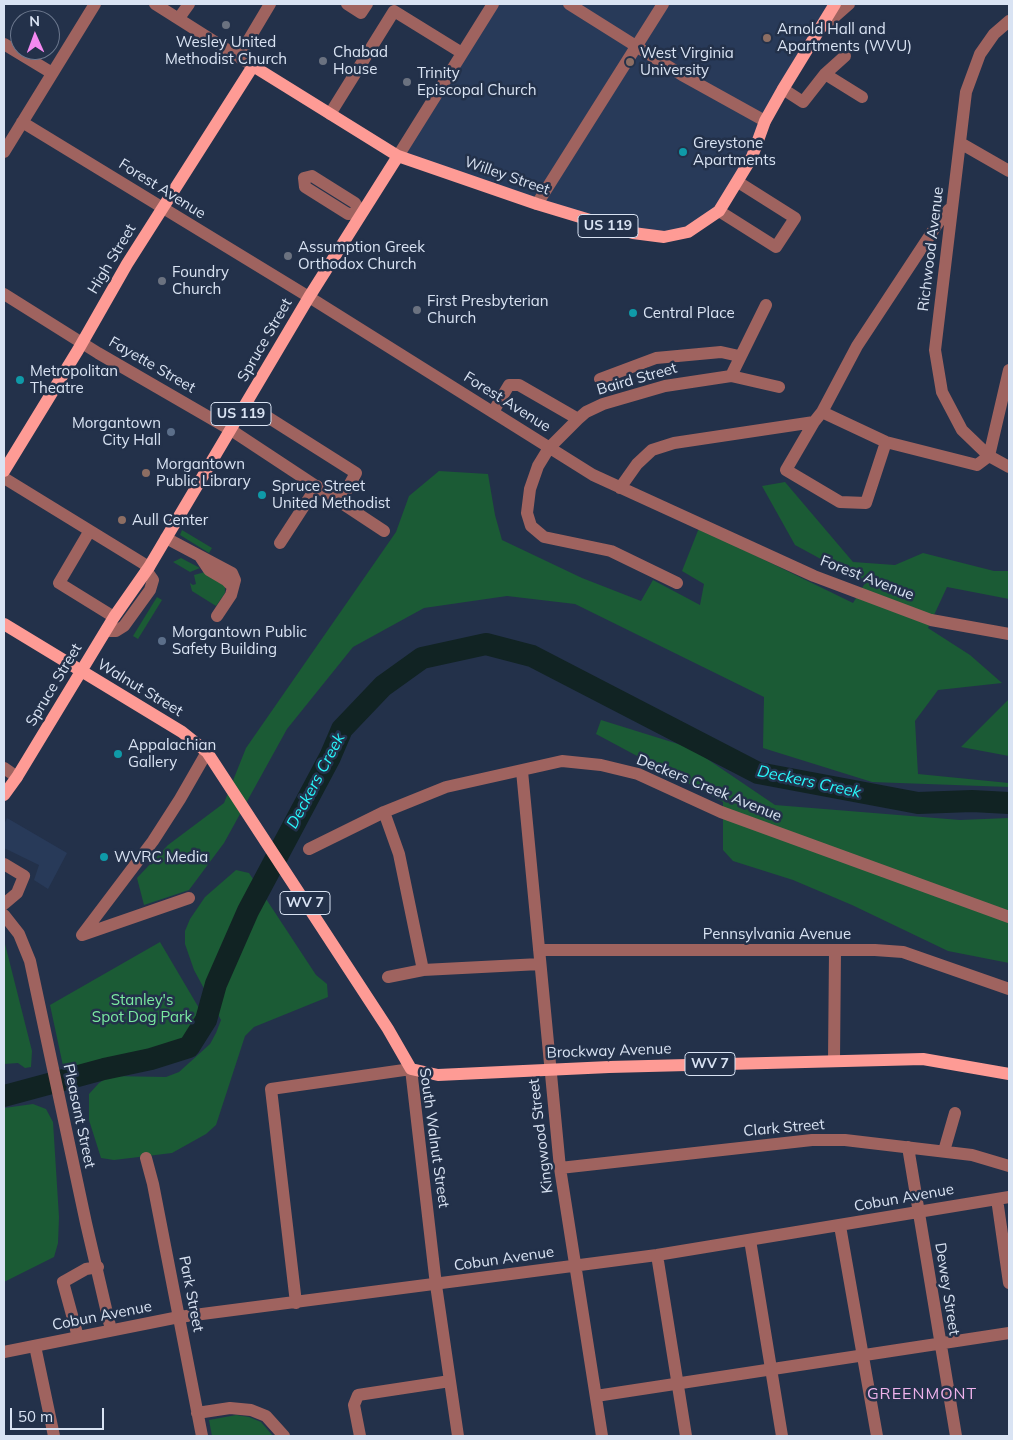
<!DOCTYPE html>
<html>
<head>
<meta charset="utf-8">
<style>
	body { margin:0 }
	#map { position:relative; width:1013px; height:1440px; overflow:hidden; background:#23314a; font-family:Mulish,sans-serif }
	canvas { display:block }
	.frame { position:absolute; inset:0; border:5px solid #d9e3f3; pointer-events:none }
	.north { position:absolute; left:10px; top:10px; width:50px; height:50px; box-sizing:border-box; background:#23314a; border:1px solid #6c788e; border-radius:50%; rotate:358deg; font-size:14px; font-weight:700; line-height:20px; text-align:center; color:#d9e3f3 }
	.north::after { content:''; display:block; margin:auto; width:18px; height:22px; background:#f489f1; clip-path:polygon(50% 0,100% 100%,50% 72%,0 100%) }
	.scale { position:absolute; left:10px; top:1408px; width:94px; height:22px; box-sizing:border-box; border:2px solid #d9e3f3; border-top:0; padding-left:6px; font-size:15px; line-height:18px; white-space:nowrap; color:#d9e3f3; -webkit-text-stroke:4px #23314a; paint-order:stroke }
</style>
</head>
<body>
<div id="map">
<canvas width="1013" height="1440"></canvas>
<div class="frame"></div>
<div class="north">N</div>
<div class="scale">50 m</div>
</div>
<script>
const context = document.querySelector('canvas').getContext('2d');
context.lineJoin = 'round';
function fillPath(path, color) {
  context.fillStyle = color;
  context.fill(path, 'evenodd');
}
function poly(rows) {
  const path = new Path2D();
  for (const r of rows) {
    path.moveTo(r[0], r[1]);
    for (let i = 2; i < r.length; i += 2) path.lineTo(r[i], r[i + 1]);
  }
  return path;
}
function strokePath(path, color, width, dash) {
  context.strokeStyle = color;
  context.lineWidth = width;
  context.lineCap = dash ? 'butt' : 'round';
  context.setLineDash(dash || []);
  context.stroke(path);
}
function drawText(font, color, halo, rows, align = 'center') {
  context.font = font + ' Mulish,sans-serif';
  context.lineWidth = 5;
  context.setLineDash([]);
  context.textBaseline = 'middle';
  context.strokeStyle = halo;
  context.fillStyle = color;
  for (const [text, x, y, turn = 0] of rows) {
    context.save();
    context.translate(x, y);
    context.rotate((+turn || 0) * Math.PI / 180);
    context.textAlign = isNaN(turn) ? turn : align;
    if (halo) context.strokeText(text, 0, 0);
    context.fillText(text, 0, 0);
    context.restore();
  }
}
fillPath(poly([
	[493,4,841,4,710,219,664,237,398,156],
	[7,818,67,853,48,889,34,880,39,865,4,848,4,825]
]), '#283a59');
fillPath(poly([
	[439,471,488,474,495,515,502,540,582,578,641,601,653,580,700,605,704,584,682,571,699,528,853,603,865,583,795,545,762,486,785,482,853,562,895,565,923,553,994,571,1009,571,1009,599,947,587,928,628,970,655,1002,683,938,690,915,721,918,774,1009,783,1009,787,872,782,763,748,764,697,575,604,507,596,424,608,353,647,287,729,224,843,189,890,144,905,137,878,168,845,224,803,246,748,396,532,409,496],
	[182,530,212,548,209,553,180,535],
	[181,558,200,568,190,572,173,562],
	[205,572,225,586,225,593,216,606,192,591,190,583,193,585,196,584,194,575],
	[157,597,162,600,138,639,133,636],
	[1009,699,1009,756,961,747],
	[601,720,691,748,775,805,960,820,1009,818,1009,963,948,951,852,905,793,880,733,861,723,850,723,802,596,734],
	[236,870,249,873,316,975,327,984,328,997,254,1027,245,1036,216,1125,206,1134,172,1153,114,1160,101,1158,89,1120,89,1094,99,1083,110,1076,166,1077,179,1072,210,1044,216,1033,221,1020,194,970,185,944,185,931,190,919,205,897],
	[4,940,32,1051,31,1067,25,1068,18,1063,4,1064],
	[160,942,206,1020,189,1047,65,1075,50,1005],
	[33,1104,46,1109,53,1122,59,1217,58,1243,54,1257,4,1282,4,1108],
	[236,1415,249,1417,261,1422,273,1436,212,1436,209,1420]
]), '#1b5b35');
strokePath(poly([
	[4,1096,104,1069,151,1059,189,1047,206,1020,216,984,248,911,330,757,342,729,383,686,422,658,486,644,532,656,758,773,918,803,972,801,1009,803]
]), '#112323', 22);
strokePath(poly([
	[155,4,253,66],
	[347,4,361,13,367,4],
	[569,4,682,75,765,121],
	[179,18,189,4],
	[1009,21,994,34,980,54,966,92,935,350,942,392,962,430,989,456,1009,467],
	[824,26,849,4],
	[4,44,52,73],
	[239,56,270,4],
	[825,74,862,97],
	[783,89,803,102,825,74,845,56],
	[330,114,394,11,462,53],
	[22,122,309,297,593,475,814,576,931,620,1009,634],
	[962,144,1009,171],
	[4,152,95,4],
	[398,156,493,4],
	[304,178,305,187,348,214,361,213],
	[304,178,312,176,355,203,361,213],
	[537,204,663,4],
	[719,211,776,247,795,218,738,182],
	[4,294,98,353,231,430,384,531],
	[731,376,766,305],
	[600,379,656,358,721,352,739,356],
	[247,404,356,473,341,500],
	[493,412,509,385,519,385,578,419],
	[822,412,886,442,977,465,989,456,1009,370],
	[814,422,786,470,840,502,866,503,886,442],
	[4,478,149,567],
	[620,488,637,464,652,450,674,443,814,422,822,412,857,346,944,214,952,207],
	[89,532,59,583,114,617],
	[166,538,232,573,235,580,231,595,217,616],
	[280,543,317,486],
	[201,558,209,570,226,580,233,587],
	[677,583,611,551,544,537,531,526,527,513,530,489,538,466,549,448,578,419,586,412,603,404,665,386,731,376,779,387],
	[106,631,116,631,124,626,150,590,153,580,146,570],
	[4,768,17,777],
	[522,771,560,1168,602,1436],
	[384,812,399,854,423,970],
	[309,849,384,812,446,787,562,761,601,765,638,774,721,812,1009,917],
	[4,864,24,876,17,893,4,904],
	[4,915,19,934,30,961,86,1223,111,1330],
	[82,935,153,841,180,799,207,752],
	[82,935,189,898],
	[539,950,875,950,903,952,1009,989],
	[388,977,423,970,540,964],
	[834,1060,835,951],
	[908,1147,956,1436],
	[944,1151,955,1113],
	[146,1158,153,1184,202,1436],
	[560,1168,812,1140,845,1140,972,1155,1009,1166],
	[997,1199,1009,1283],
	[840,1226,877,1436],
	[750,1240,782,1436],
	[657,1255,686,1436],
	[296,1303,271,1089,411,1069,436,1285,458,1436],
	[78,1337,63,1282,86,1269,98,1267],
	[35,1346,54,1436],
	[4,1352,179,1317,657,1255,1009,1197],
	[596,1396,1009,1333],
	[197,1413,230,1408,251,1410,266,1416,284,1436],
	[360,1436,354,1405,358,1395,450,1381]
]), '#9f635f', 12);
strokePath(poly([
	[4,471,78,350,127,264,253,66,398,156,537,204,633,233,664,237,688,232,719,211,752,157,765,121,783,89,835,4],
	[4,624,182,732,207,752,388,1029,411,1069,438,1075,609,1067,923,1059,1009,1074],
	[4,795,17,777,114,617,149,567,309,297,398,156]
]), '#fe9b95', 12);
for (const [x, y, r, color] of [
	[226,25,5,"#6b7280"],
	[767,38,5,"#8d6e63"],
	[323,61,5,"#6b7280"],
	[630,62,5,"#8d6e63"],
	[407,82,5,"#6b7280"],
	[683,152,5,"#0f9aa8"],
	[288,256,5,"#6b7280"],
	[162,281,5,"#6b7280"],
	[417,310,5,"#6b7280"],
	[633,313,5,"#0f9aa8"],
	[20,380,5,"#0f9aa8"],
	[171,432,5,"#5c6f8a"],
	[146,473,5,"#8d6e63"],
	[262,495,5,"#0f9aa8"],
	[122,520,5,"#8d6e63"],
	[162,641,5,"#5c6f8a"],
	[118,754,5,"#0f9aa8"],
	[104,857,5,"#0f9aa8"]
]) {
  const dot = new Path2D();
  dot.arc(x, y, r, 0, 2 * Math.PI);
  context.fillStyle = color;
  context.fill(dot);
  strokePath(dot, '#23314a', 2);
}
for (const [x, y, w] of [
	[608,226,60],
	[241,414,60],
	[305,903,50],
	[710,1064,50]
]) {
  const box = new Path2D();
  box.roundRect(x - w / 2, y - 11.5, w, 23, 4);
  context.fillStyle = '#23314a';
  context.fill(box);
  strokePath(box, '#d9e3f3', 1);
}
drawText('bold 14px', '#d9e3f3', null, [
	["US 119",608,226],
	["US 119",241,414],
	["WV 7",305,903],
	["WV 7",710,1064]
]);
drawText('15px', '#d9e3f3', '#23314a', [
	["Arnold Hall and",777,29],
	["Apartments (WVU)",777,46],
	["Wesley United",226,42,"center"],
	["Methodist Church",226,59,"center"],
	["Chabad",333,52],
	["House",333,69],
	["West Virginia",640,53],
	["University",640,70],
	["Trinity",417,73],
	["Episcopal Church",417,90],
	["Greystone",693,143],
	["Apartments",693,160],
	["Assumption Greek",298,247],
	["Orthodox Church",298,264],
	["Foundry",172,272],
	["Church",172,289],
	["First Presbyterian",427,301],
	["Church",427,318],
	["Central Place",643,313],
	["Metropolitan",30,371],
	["Theatre",30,388],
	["Morgantown",161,423,"right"],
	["City Hall",161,440,"right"],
	["Morgantown",156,464],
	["Public Library",156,481],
	["Spruce Street",272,486],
	["United Methodist",272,503],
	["Aull Center",132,520],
	["Morgantown Public",172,632],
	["Safety Building",172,649],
	["Appalachian",128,745],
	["Gallery",128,762],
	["WVRC Media",114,857]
], 'left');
drawText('15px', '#d9e3f3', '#23314a', [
	["Willey Street",507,176,19],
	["Forest Avenue",162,189,32],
	["Richwood Avenue",931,249,-83],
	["High Street",112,259,-59],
	["Spruce Street",265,340,-60],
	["Fayette Street",152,365,30],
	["Baird Street",637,379,-16],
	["Forest Avenue",507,402,32],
	["Forest Avenue",867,578,21],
	["Spruce Street",54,685,-59],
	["Walnut Street",140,688,31],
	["Deckers Creek Avenue",709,788,22],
	["Pennsylvania Avenue",777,934],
	["Brockway Avenue",609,1051,-2],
	["Pleasant Street",79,1116,78],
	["Clark Street",784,1128,-5],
	["Kingwood Street",541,1136,-97],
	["South Walnut Street",434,1138,82],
	["Cobun Avenue",904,1198,-10],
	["Cobun Avenue",504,1259,-8],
	["Dewey Street",947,1289,81],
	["Park Street",191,1294,79],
	["Cobun Avenue",102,1316,-11]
]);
drawText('15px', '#7beaa1', '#23314a', [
	["Stanley's",142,1000],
	["Spot Dog Park",142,1017]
]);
drawText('italic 16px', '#28f7fb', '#23314a', [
	["Deckers Creek",316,781,-62],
	["Deckers Creek",809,782,12]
]);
context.letterSpacing = '1px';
drawText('16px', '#efb3ec', '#23314a', [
	["GREENMONT",922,1394]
]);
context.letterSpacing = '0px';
</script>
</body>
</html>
